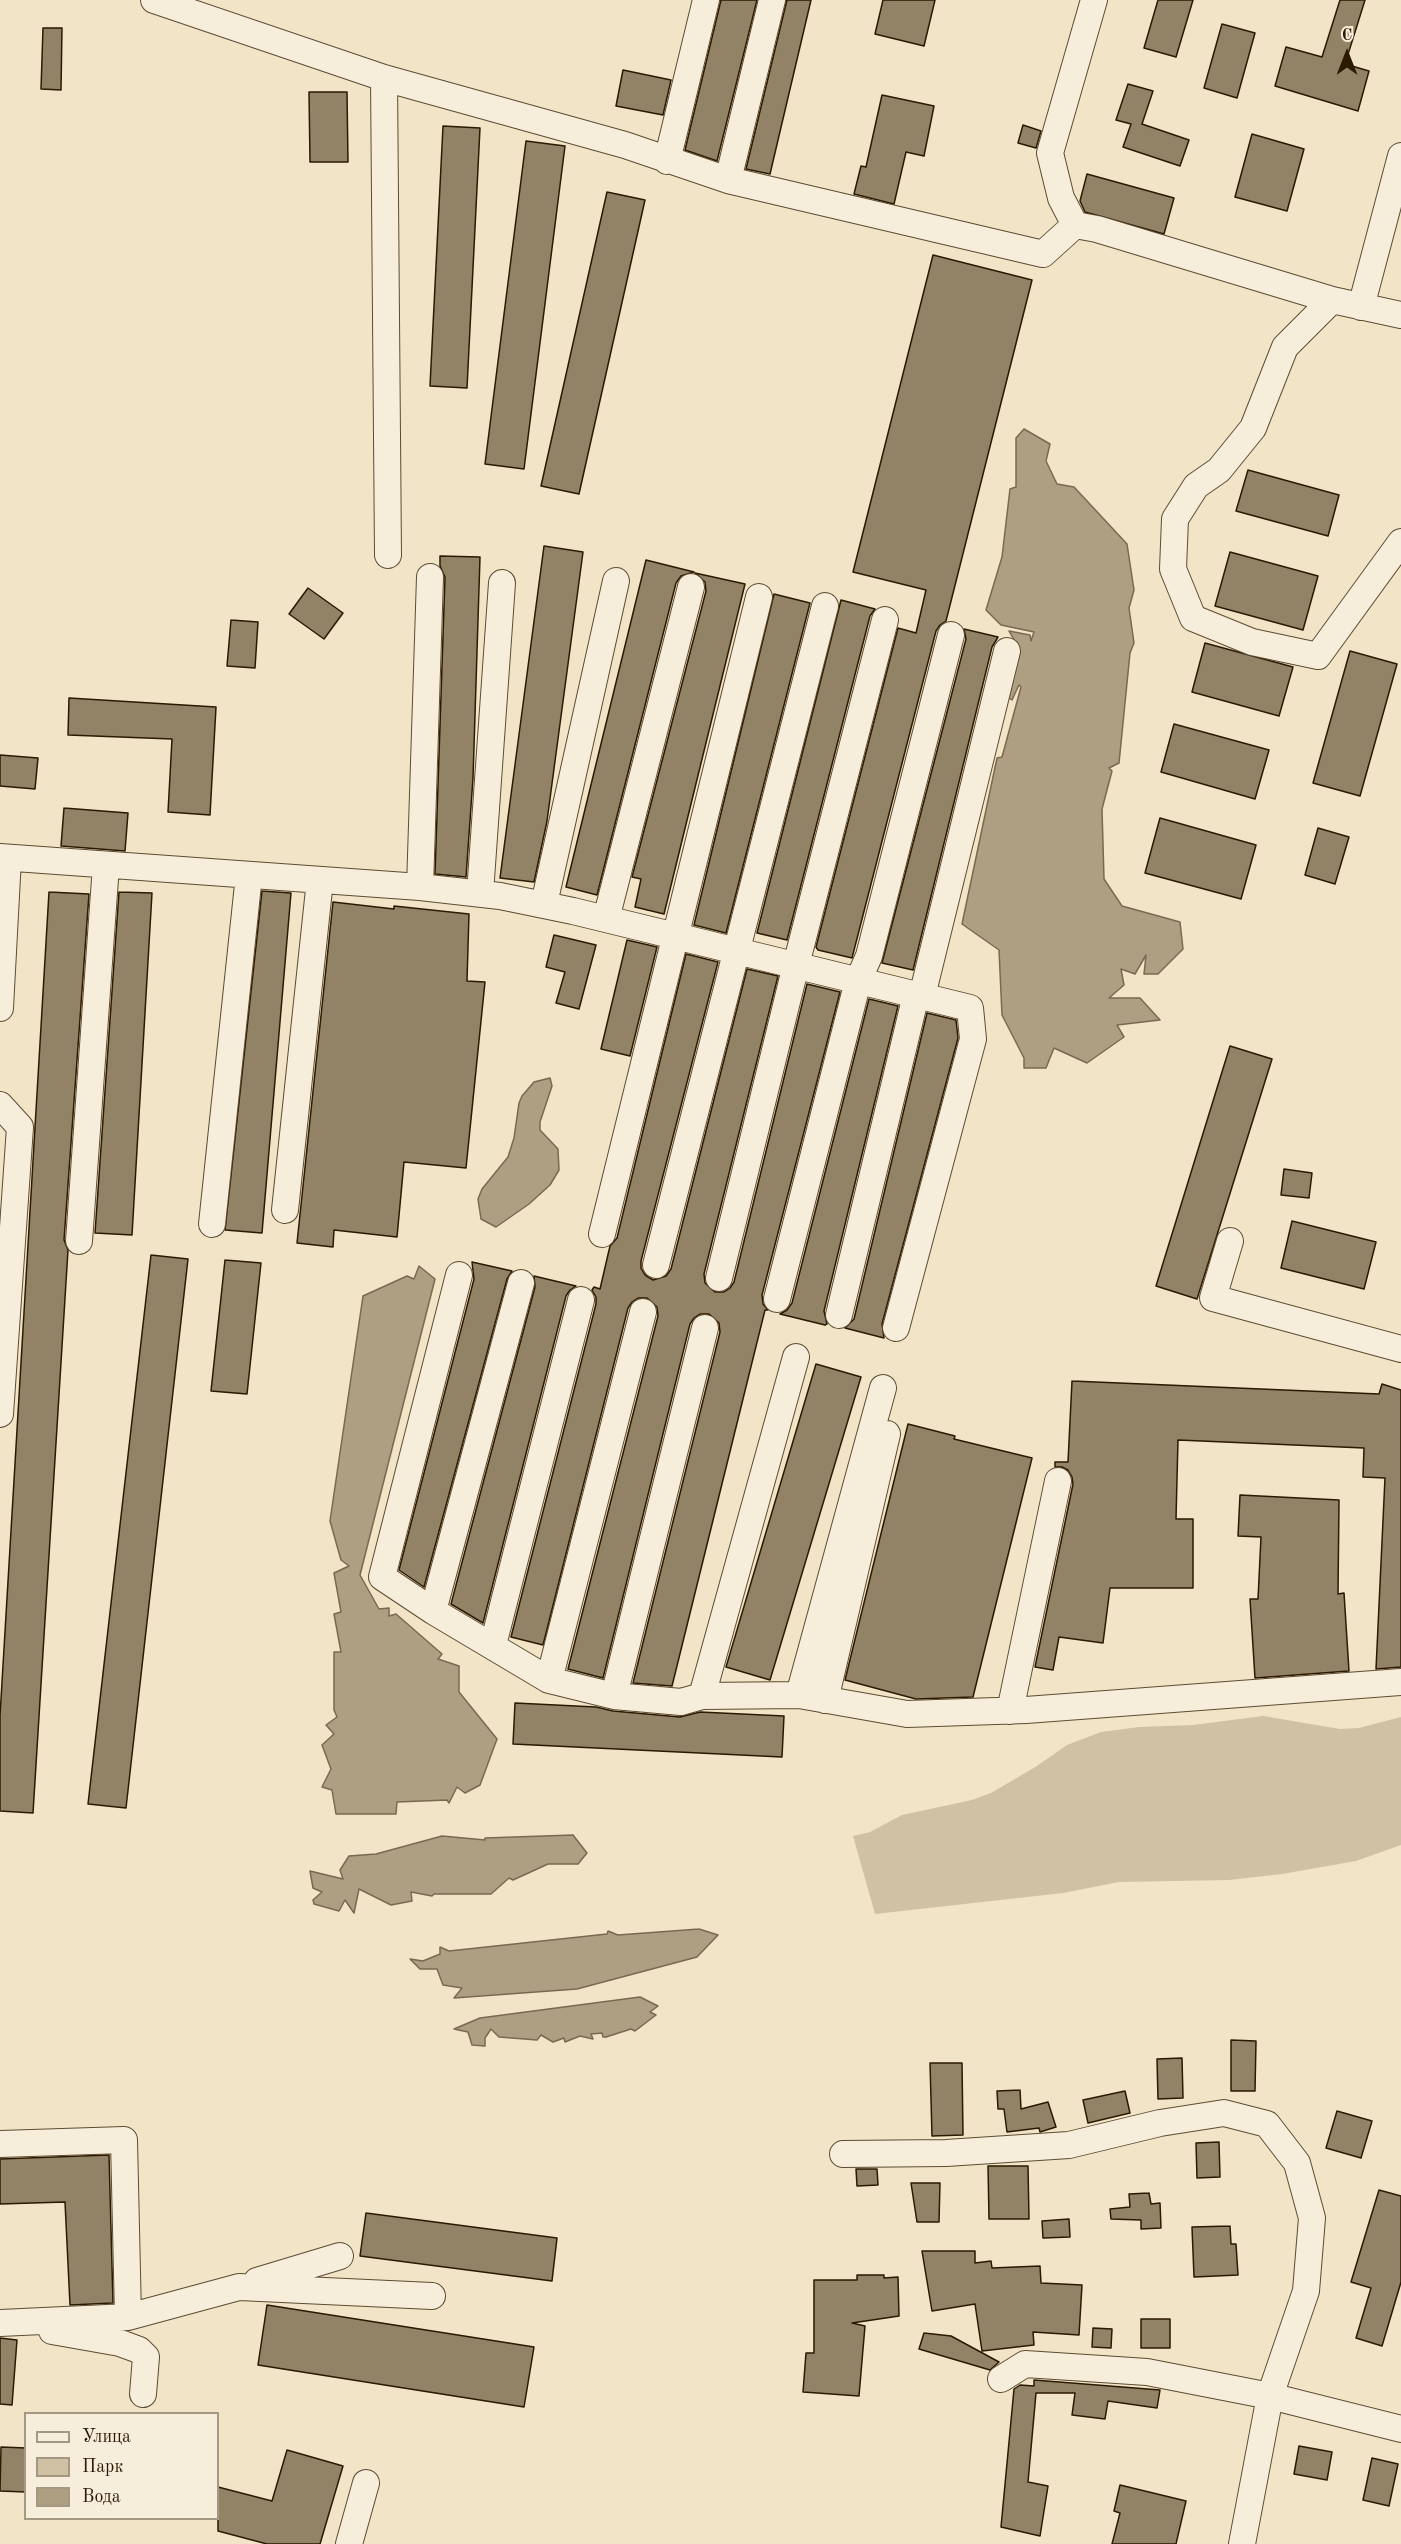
<!DOCTYPE html>
<html>
<head>
<meta charset="utf-8">
<style>
	body { margin:0 }
	#map { position:relative; width:1401px; height:2544px; overflow:hidden; background:#f2e4c7; font-family:"Old Standard TT",serif }
	canvas { display:block }
	.legend { position:absolute; left:24px; top:2412px; width:195px; height:108px; box-sizing:border-box; background:#f7eddb; border:2px solid #a59883; margin:0; padding:8px 10px; list-style:none; font-size:18px; color:#2b1900 }
	.legend li { display:flex; align-items:center; gap:12px; height:30px }
	.legend b { width:30px; border:2px solid #a59883 }
	.north { position:absolute; left:1317px; top:24px; width:60px; height:60px; -webkit-text-stroke:4px #f7eddb; paint-order:stroke; rotate:0deg; font-size:16px; font-weight:700; line-height:24px; text-align:center; color:#2b1900 }
	.north::after { content:''; display:block; margin:auto; width:21px; height:27px; background:#2b1900; clip-path:polygon(50% 0,100% 100%,50% 72%,0 100%) }
</style>
</head>
<body>
<div id="map">
<canvas width="1401" height="2544"></canvas>
<ul class="legend">
<li><b style="height:8px;background:#f7eddb"></b>Улица</li>
<li><b style="height:16px;background:#d0c1a5"></b>Парк</li>
<li><b style="height:16px;background:#ae9f83"></b>Вода</li>
</ul>
<div class="north">С</div>
</div>
<script>
const context = document.querySelector('canvas').getContext('2d');
context.lineJoin = 'round';
function fillPath(path, color) {
  context.fillStyle = color;
  context.fill(path, 'evenodd');
}
function poly(rows) {
  const path = new Path2D();
  for (const r of rows) {
    path.moveTo(r[0], r[1]);
    for (let i = 2; i < r.length; i += 2) path.lineTo(r[i], r[i + 1]);
  }
  return path;
}
function strokePath(path, color, width, dash) {
  context.strokeStyle = color;
  context.lineWidth = width;
  context.lineCap = dash ? 'butt' : 'round';
  context.setLineDash(dash || []);
  context.stroke(path);
}
fillPath(poly([
	[1263,1716,1340,1729,1359,1728,1401,1717,1401,1845,1356,1861,1282,1874,1229,1880,1119,1882,1063,1893,875,1914,853,1836,870,1832,902,1815,972,1800,991,1793,1037,1766,1067,1745,1101,1732,1139,1727,1193,1725]
]), '#d0c1a5');
const water = poly([
	[1024,429,1050,444,1046,461,1057,484,1074,487,1127,544,1134,590,1129,608,1134,643,1130,653,1119,763,1109,768,1112,771,1102,809,1104,879,1122,906,1180,922,1183,949,1158,974,1144,974,1146,955,1135,974,1121,969,1124,985,1109,998,1140,998,1160,1020,1117,1025,1124,1037,1087,1063,1054,1048,1046,1068,1024,1068,1024,1058,1002,1015,999,950,962,924,997,758,1002,757,1021,687,1019,685,1012,700,1006,696,1017,645,1009,631,1030,635,1031,641,1034,632,1001,625,986,610,1002,557,1010,489,1016,487,1016,438,1024,429],
	[550,1078,552,1086,540,1122,540,1130,558,1149,559,1170,550,1185,529,1204,496,1227,481,1219,478,1199,482,1189,508,1157,514,1138,519,1103,522,1096,534,1082,550,1078],
	[419,1266,435,1279,360,1575,379,1609,389,1608,389,1616,396,1614,442,1654,438,1659,459,1666,459,1692,497,1739,480,1785,465,1793,457,1787,449,1803,447,1800,397,1802,396,1814,336,1814,332,1790,322,1787,331,1769,322,1745,334,1734,326,1725,337,1717,334,1710,334,1652,341,1652,334,1614,341,1612,334,1573,349,1566,341,1560,330,1521,363,1296,407,1276,414,1279,419,1266],
	[573,1835,587,1853,578,1864,548,1864,513,1880,509,1878,491,1894,434,1894,432,1896,411,1892,412,1901,391,1905,359,1889,354,1913,345,1900,339,1911,314,1904,313,1900,322,1892,313,1888,310,1871,343,1879,340,1870,349,1856,376,1854,442,1836,485,1840,485,1838,573,1835],
	[699,1929,718,1935,697,1957,577,1989,454,1998,462,1988,443,1985,437,1969,420,1969,410,1959,423,1961,440,1954,440,1947,449,1951,607,1934,608,1931,618,1935,699,1929],
	[640,1997,658,2006,650,2012,656,2015,635,2031,631,2029,606,2037,603,2037,602,2033,591,2034,593,2039,580,2036,565,2042,564,2038,553,2042,541,2035,537,2040,499,2037,491,2029,485,2038,485,2046,472,2045,468,2032,454,2029,480,2018,640,1997]
]);
fillPath(water, '#ae9f83');
strokePath(water, '#7a694f', 1.5);
const building = poly([
	[721,0,757,0,717,161,685,150,721,0],
	[787,0,811,0,770,174,746,169,787,0],
	[883,0,935,0,924,46,875,34,883,0],
	[1158,0,1193,0,1176,57,1144,48,1158,0],
	[1340,0,1365,0,1345,64,1369,71,1358,111,1275,86,1286,47,1322,57,1340,0],
	[1222,24,1255,33,1237,98,1204,88,1222,24],
	[43,28,62,28,61,90,41,89,43,28],
	[623,70,671,80,663,115,616,106,623,70],
	[1128,84,1153,91,1142,124,1189,140,1180,166,1123,147,1131,124,1116,120,1128,84],
	[309,92,347,92,348,162,310,162,309,92],
	[882,95,934,106,924,156,906,152,894,204,854,194,861,166,866,167,882,95],
	[1023,125,1041,131,1036,148,1018,143,1023,125],
	[443,126,480,128,467,388,430,386,443,126],
	[1252,134,1304,149,1287,211,1235,197,1252,134],
	[526,141,565,146,524,469,485,464,526,141],
	[1087,174,1174,198,1164,234,1085,212,1080,201,1087,174],
	[607,192,645,200,579,494,541,486,607,192],
	[933,255,1032,280,946,621,940,625,936,631,852,958,818,950,816,947,898,628,916,633,926,590,853,572,933,255],
	[1248,470,1339,495,1328,536,1236,511,1248,470],
	[544,546,583,552,547,821,534,882,500,878,544,546],
	[1230,552,1318,576,1303,630,1215,606,1230,552],
	[440,556,480,557,473,778,466,877,435,874,445,577,440,566,440,556],
	[646,560,694,572,681,576,676,583,597,895,566,887,646,560],
	[695,573,745,584,664,914,635,907,641,879,632,877,706,591,705,582,695,573],
	[308,588,343,613,324,639,289,614,308,588],
	[774,594,810,603,726,933,694,925,774,594],
	[841,600,875,609,870,616,787,940,757,933,841,600],
	[231,620,258,622,255,668,227,666,231,620],
	[964,629,998,637,992,647,913,970,882,963,966,639,964,629],
	[1205,643,1293,667,1279,716,1192,692,1205,643],
	[1350,651,1397,664,1360,796,1313,783,1350,651],
	[69,698,216,707,210,815,168,812,172,739,68,735,69,698],
	[1174,724,1269,750,1255,799,1161,772,1174,724],
	[0,755,38,758,35,789,0,786,0,755],
	[64,808,128,813,125,851,61,846,64,808],
	[1160,818,1256,845,1241,899,1145,873,1160,818],
	[1318,828,1349,837,1335,884,1305,875,1318,828],
	[262,891,291,893,262,1233,225,1230,262,891],
	[49,892,89,894,64,1240,68,1250,33,1813,0,1811,0,1716,49,892],
	[119,892,152,893,132,1235,95,1233,119,892],
	[333,902,394,909,394,906,469,914,467,981,485,982,466,1168,404,1162,397,1237,334,1230,333,1247,297,1243,333,902],
	[554,935,596,945,579,1009,556,1003,565,972,546,967,554,935],
	[627,940,657,947,630,1056,601,1049,627,940],
	[686,954,718,962,641,1261,641,1268,645,1275,653,1280,666,1276,671,1269,747,969,778,976,704,1274,705,1283,715,1292,724,1292,730,1288,734,1282,807,984,840,992,762,1295,763,1304,768,1310,765,1310,672,1686,633,1683,720,1332,719,1323,709,1314,700,1314,694,1318,690,1324,603,1678,568,1669,658,1316,657,1307,647,1298,638,1298,632,1302,628,1308,543,1645,511,1637,596,1304,596,1297,592,1290,594,1287,600,1289,610,1246,617,1238,686,954],
	[869,999,898,1006,824,1311,827,1324,825,1325,780,1314,787,1310,792,1303,869,999],
	[927,1013,956,1020,958,1038,882,1324,884,1338,845,1328,854,1319,927,1013],
	[1230,1046,1272,1059,1197,1299,1156,1286,1230,1046],
	[1284,1169,1312,1173,1309,1198,1281,1195,1284,1169],
	[1292,1221,1376,1242,1364,1289,1281,1268,1292,1221],
	[151,1255,188,1259,126,1808,88,1804,151,1255],
	[225,1260,261,1263,247,1394,211,1391,225,1260],
	[472,1262,512,1271,507,1279,424,1587,399,1570,474,1279,472,1262],
	[534,1276,576,1286,570,1290,566,1296,483,1623,451,1604,535,1287,534,1276],
	[816,1364,861,1377,770,1680,726,1667,816,1364],
	[1072,1381,1379,1394,1382,1384,1401,1390,1401,1667,1376,1669,1385,1478,1363,1477,1364,1448,1178,1440,1176,1519,1193,1519,1193,1588,1110,1588,1103,1643,1059,1637,1053,1670,1035,1667,1073,1484,1072,1477,1068,1470,1062,1467,1055,1467,1055,1462,1068,1462,1072,1381],
	[908,1424,955,1436,954,1439,1032,1458,973,1697,916,1699,845,1680,908,1424],
	[1240,1495,1339,1500,1338,1594,1344,1593,1349,1671,1255,1678,1250,1599,1258,1599,1261,1537,1238,1536,1240,1495],
	[515,1703,596,1707,613,1711,680,1717,700,1712,784,1716,782,1757,513,1744,515,1703],
	[1231,2040,1256,2041,1255,2091,1231,2091,1231,2040],
	[1182,2058,1183,2098,1158,2099,1157,2059,1182,2058],
	[930,2063,962,2063,963,2135,932,2136,930,2063],
	[1020,2090,1021,2109,1048,2102,1056,2127,1040,2132,1039,2128,1007,2132,1004,2109,998,2109,997,2091,1020,2090],
	[1125,2091,1130,2113,1088,2123,1083,2100,1125,2091],
	[1337,2111,1372,2121,1361,2158,1326,2148,1337,2111],
	[1219,2142,1220,2177,1197,2178,1196,2143,1219,2142],
	[109,2155,113,2303,70,2305,65,2202,0,2204,0,2159,109,2155],
	[988,2166,1028,2166,1029,2219,989,2219,988,2166],
	[856,2169,877,2169,878,2185,857,2186,856,2169],
	[911,2183,940,2183,939,2222,917,2222,911,2183],
	[1379,2190,1401,2196,1401,2282,1382,2346,1356,2338,1371,2288,1351,2282,1379,2190],
	[1149,2193,1151,2204,1160,2203,1161,2228,1141,2229,1141,2220,1111,2219,1110,2209,1130,2207,1129,2194,1149,2193],
	[366,2213,557,2238,552,2281,360,2256,366,2213],
	[1069,2219,1070,2237,1043,2238,1042,2221,1069,2219],
	[1230,2226,1231,2244,1236,2244,1238,2275,1194,2277,1192,2227,1230,2226],
	[922,2251,975,2251,975,2263,991,2261,992,2268,1040,2266,1041,2283,1082,2285,1079,2335,1033,2332,1034,2345,982,2351,975,2304,932,2311,922,2251],
	[857,2275,884,2275,884,2278,898,2277,899,2316,852,2323,865,2326,859,2396,803,2392,806,2353,814,2353,814,2280,857,2280,857,2275],
	[267,2305,534,2347,524,2407,258,2365,267,2305],
	[1141,2319,1170,2319,1170,2348,1141,2348,1141,2319],
	[1093,2328,1112,2329,1111,2348,1092,2347,1093,2328],
	[924,2333,951,2336,999,2362,990,2370,919,2349,924,2333],
	[0,2338,17,2340,12,2405,0,2404,0,2338],
	[1034,2380,1160,2390,1157,2408,1108,2401,1105,2419,1072,2415,1075,2393,1036,2393,1028,2482,1048,2486,1040,2536,1001,2527,1014,2389,1020,2385,1034,2386,1034,2380],
	[1299,2446,1332,2452,1327,2480,1294,2474,1299,2446],
	[1,2447,26,2448,26,2492,0,2491,1,2447],
	[287,2450,343,2466,320,2544,267,2544,218,2531,218,2487,272,2501,287,2450],
	[1372,2458,1398,2464,1389,2506,1363,2500,1372,2458],
	[1120,2485,1186,2501,1176,2544,1112,2544,1120,2513,1114,2511,1120,2485]
]);
fillPath(building, '#928367');
strokePath(building, '#2b1900', 1.5);
const minor = poly([
	[154,0,384,78,625,145,728,180,1043,254,1075,225,1061,198,1050,153,1094,0],
	[384,78,388,555],
	[667,161,706,0],
	[728,180,772,0],
	[1075,225,1097,229,1332,300,1401,315],
	[1332,300,1285,347,1253,428,1219,470,1196,486,1175,519,1173,569,1193,618,1252,642,1318,656,1401,542],
	[1361,307,1401,156],
	[0,857,420,887,500,896,573,911,970,1008,973,1039,896,1328],
	[420,887,430,577],
	[480,893,502,583],
	[544,904,616,581],
	[606,919,691,587],
	[922,996,1007,651],
	[0,1008,8,858],
	[0,1105,20,1127,0,1414],
	[285,1210,320,880],
	[212,1224,249,875],
	[602,1234,759,597],
	[79,1241,106,865],
	[1230,1241,1213,1298,1401,1349],
	[656,1265,825,606],
	[459,1275,382,1577,433,1611,549,1680,614,1696,681,1702,702,1696],
	[719,1278,796,965,885,620],
	[777,1299,858,981,869,956,951,635],
	[839,1315,916,995],
	[796,1357,702,1696,799,1695,907,1714,1026,1710,1401,1682],
	[433,1611,521,1283],
	[493,1645,581,1300],
	[549,1680,643,1312],
	[799,1695,883,1388],
	[614,1696,705,1328],
	[825,1700,887,1434],
	[1010,1711,1058,1481],
	[0,2144,124,2140,128,2317,0,2323],
	[843,2154,946,2153,1069,2145,1160,2123,1224,2113,1267,2124,1297,2163,1312,2218,1306,2291,1270,2396,1401,2429],
	[257,2281,340,2256],
	[128,2317,239,2287,432,2296],
	[52,2331,120,2343,139,2350,146,2357,143,2394],
	[1001,2379,1025,2364,1147,2372,1270,2396,1242,2544],
	[349,2544,366,2483]
]);
strokePath(minor, '#5d4c32', 28);
strokePath(minor, '#f7eddb', 26);
</script>
</body>
</html>
